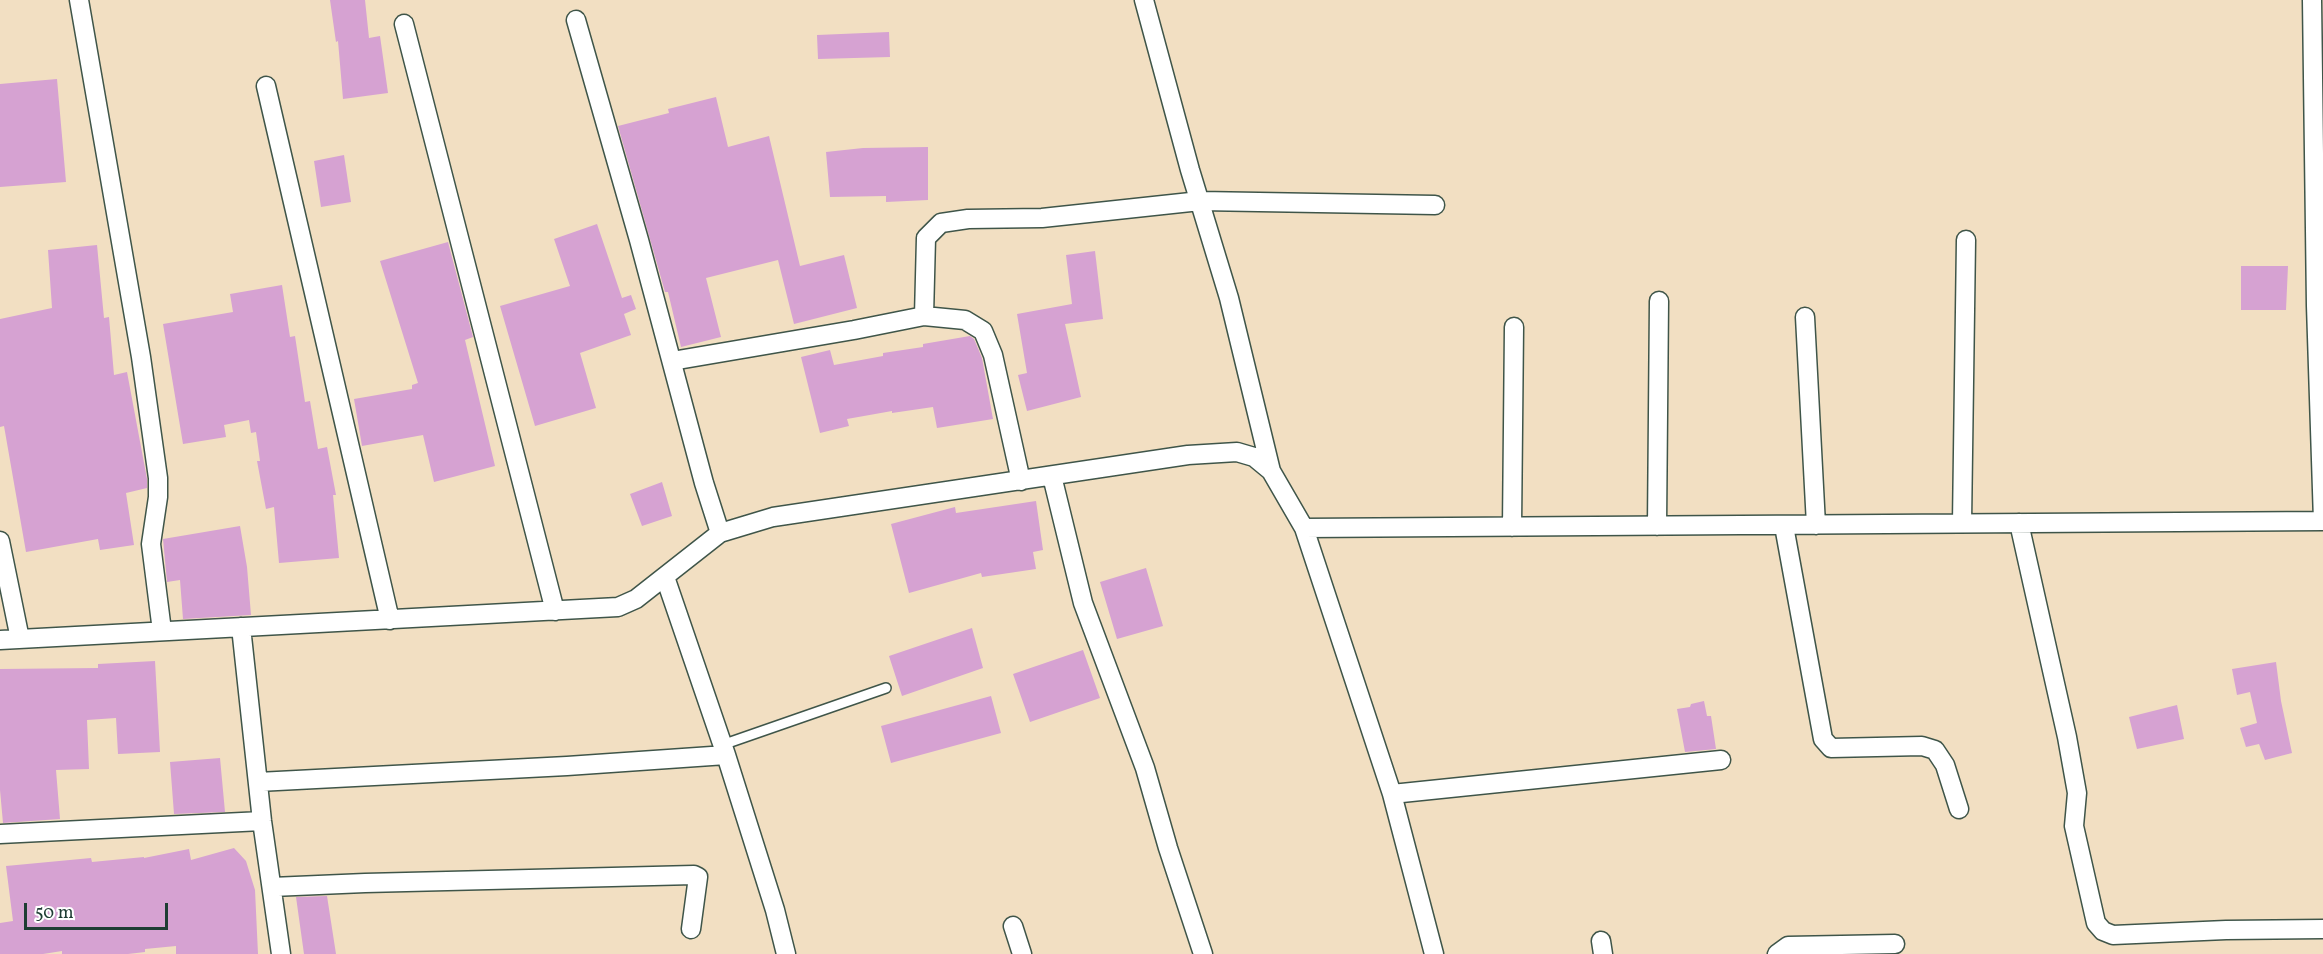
<!DOCTYPE html>
<html>
<head>
<meta charset="utf-8">
<style>
	body { margin:0 }
	#map { position:relative; width:2323px; height:954px; overflow:hidden; background:#f2dfc2; font-family:Vollkorn,serif }
	canvas { display:block }
	.scale { position:absolute; left:24px; top:903px; width:144px; height:27px; box-sizing:border-box; border:3px solid #1f3d34; border-top:0; padding-left:8px; font-size:18px; line-height:21px; white-space:nowrap; color:#1f3d34; -webkit-text-stroke:4px #fff; paint-order:stroke }
</style>
</head>
<body>
<div id="map">
<canvas width="2323" height="954"></canvas>
<div class="scale">50 m</div>
</div>
<script>
const context = document.querySelector('canvas').getContext('2d');
context.lineJoin = 'round';
function fillPath(path, color) {
  context.fillStyle = color;
  context.fill(path, 'evenodd');
}
function poly(rows) {
  const path = new Path2D();
  for (const r of rows) {
    path.moveTo(r[0], r[1]);
    for (let i = 2; i < r.length; i += 2) path.lineTo(r[i], r[i + 1]);
  }
  return path;
}
function strokePath(path, color, width, dash) {
  context.strokeStyle = color;
  context.lineWidth = width;
  context.lineCap = dash ? 'butt' : 'round';
  context.setLineDash(dash || []);
  context.stroke(path);
}
fillPath(poly([
	[330,0,365,0,369,38,380,36,388,93,343,99,338,41,336,42],
	[889,32,890,57,818,59,817,35],
	[57,79,66,182,0,187,0,84],
	[716,97,728,147,769,136,800,266,844,255,857,308,794,324,778,260,706,278,721,337,681,347,668,292,665,292,618,126,669,113,668,109],
	[928,147,928,200,886,202,886,196,830,197,826,152,863,148],
	[344,155,351,202,321,207,314,161],
	[597,224,622,298,631,295,636,309,624,314,631,335,580,353,596,408,535,426,500,306,570,286,554,239],
	[448,242,473,337,465,340,495,466,434,482,423,435,362,446,354,399,412,389,412,385,418,383,380,261],
	[97,245,104,318,109,317,114,375,127,372,147,479,147,488,126,493,134,545,100,550,98,539,26,552,4,426,0,427,0,319,52,308,48,250],
	[1095,251,1103,319,1065,324,1081,397,1027,411,1018,375,1027,373,1017,314,1072,304,1066,255],
	[2241,266,2288,266,2286,310,2241,310],
	[282,285,290,337,295,336,305,402,310,401,318,449,327,447,336,495,333,495,339,558,279,563,274,507,266,509,257,461,260,461,256,432,251,433,249,420,224,425,226,437,183,444,163,324,233,312,230,294],
	[970,336,974,339,982,358,993,419,937,428,933,407,892,413,892,411,847,419,849,426,820,433,801,357,830,350,834,365,883,356,883,353,923,347,923,344],
	[662,482,672,516,642,526,630,494],
	[1036,501,1043,550,1033,552,1036,569,982,577,981,573,909,593,891,524,955,507,956,513],
	[240,526,247,567,251,615,183,619,180,580,167,582,163,539],
	[1146,568,1163,626,1117,639,1100,582],
	[972,628,983,668,902,696,889,656],
	[1083,650,1100,698,1030,722,1013,674],
	[155,661,160,752,118,754,116,718,87,720,89,769,56,770,60,819,3,823,0,790,0,669,98,668,98,664],
	[2276,662,2281,701,2292,753,2265,760,2259,744,2246,747,2240,728,2257,723,2250,692,2237,695,2232,669],
	[991,696,1001,733,891,763,881,726],
	[1704,701,1707,716,1711,716,1716,749,1685,752,1677,709,1690,707,1691,704],
	[2177,705,2184,739,2137,749,2129,717],
	[220,758,225,812,174,814,170,762],
	[234,848,246,861,255,890,258,954,176,954,176,946,145,949,145,952,128,954,62,954,62,951,43,954,0,954,0,923,13,921,6,866,91,858,92,862,144,857,144,858,189,849,191,860],
	[327,896,336,954,304,954,296,897]
]), '#d6a2d2');
const service = poly([
	[722,745,886,688]
]);
const minor = poly([
	[79,0,141,357,158,478,158,497,151,544,162,631],
	[1144,0,1190,170,1229,298,1271,471],
	[2312,0,2316,306,2323,521],
	[576,20,639,240,704,483,720,533],
	[404,24,555,611],
	[266,86,390,620],
	[924,316,926,238,941,223,968,219,1042,218,1200,201,1435,205],
	[1805,317,1816,525],
	[672,361,854,330,924,316,965,320,983,331,993,355,1021,481],
	[1052,476,1083,603,1145,768,1168,848,1203,954],
	[1962,523,1966,240],
	[2019,523,2067,737,2077,793,2074,826,2096,923,2103,931,2113,935,2226,930,2323,929],
	[1657,526,1659,301],
	[1784,526,1823,739,1831,748,1922,746,1935,750,1945,765,1959,809],
	[1512,527,1514,327],
	[1304,528,2323,521],
	[0,541,20,639],
	[665,577,726,755,775,910,786,954],
	[241,627,262,821,281,954],
	[0,640,618,607,636,599,720,533,773,517,1188,455,1237,452,1254,457,1271,471,1304,528,1392,794,1434,954],
	[258,782,567,766,726,755],
	[1392,794,1721,760],
	[0,834,262,821],
	[272,887,365,883,694,875,698,877,691,929],
	[1013,926,1022,954],
	[1601,941,1603,954],
	[1777,954,1788,946,1895,944]
]);
strokePath(service, '#3f5549', 12);
strokePath(minor, '#3f5549', 21);
strokePath(service, '#fff', 9);
strokePath(minor, '#fff', 18);
</script>
</body>
</html>
